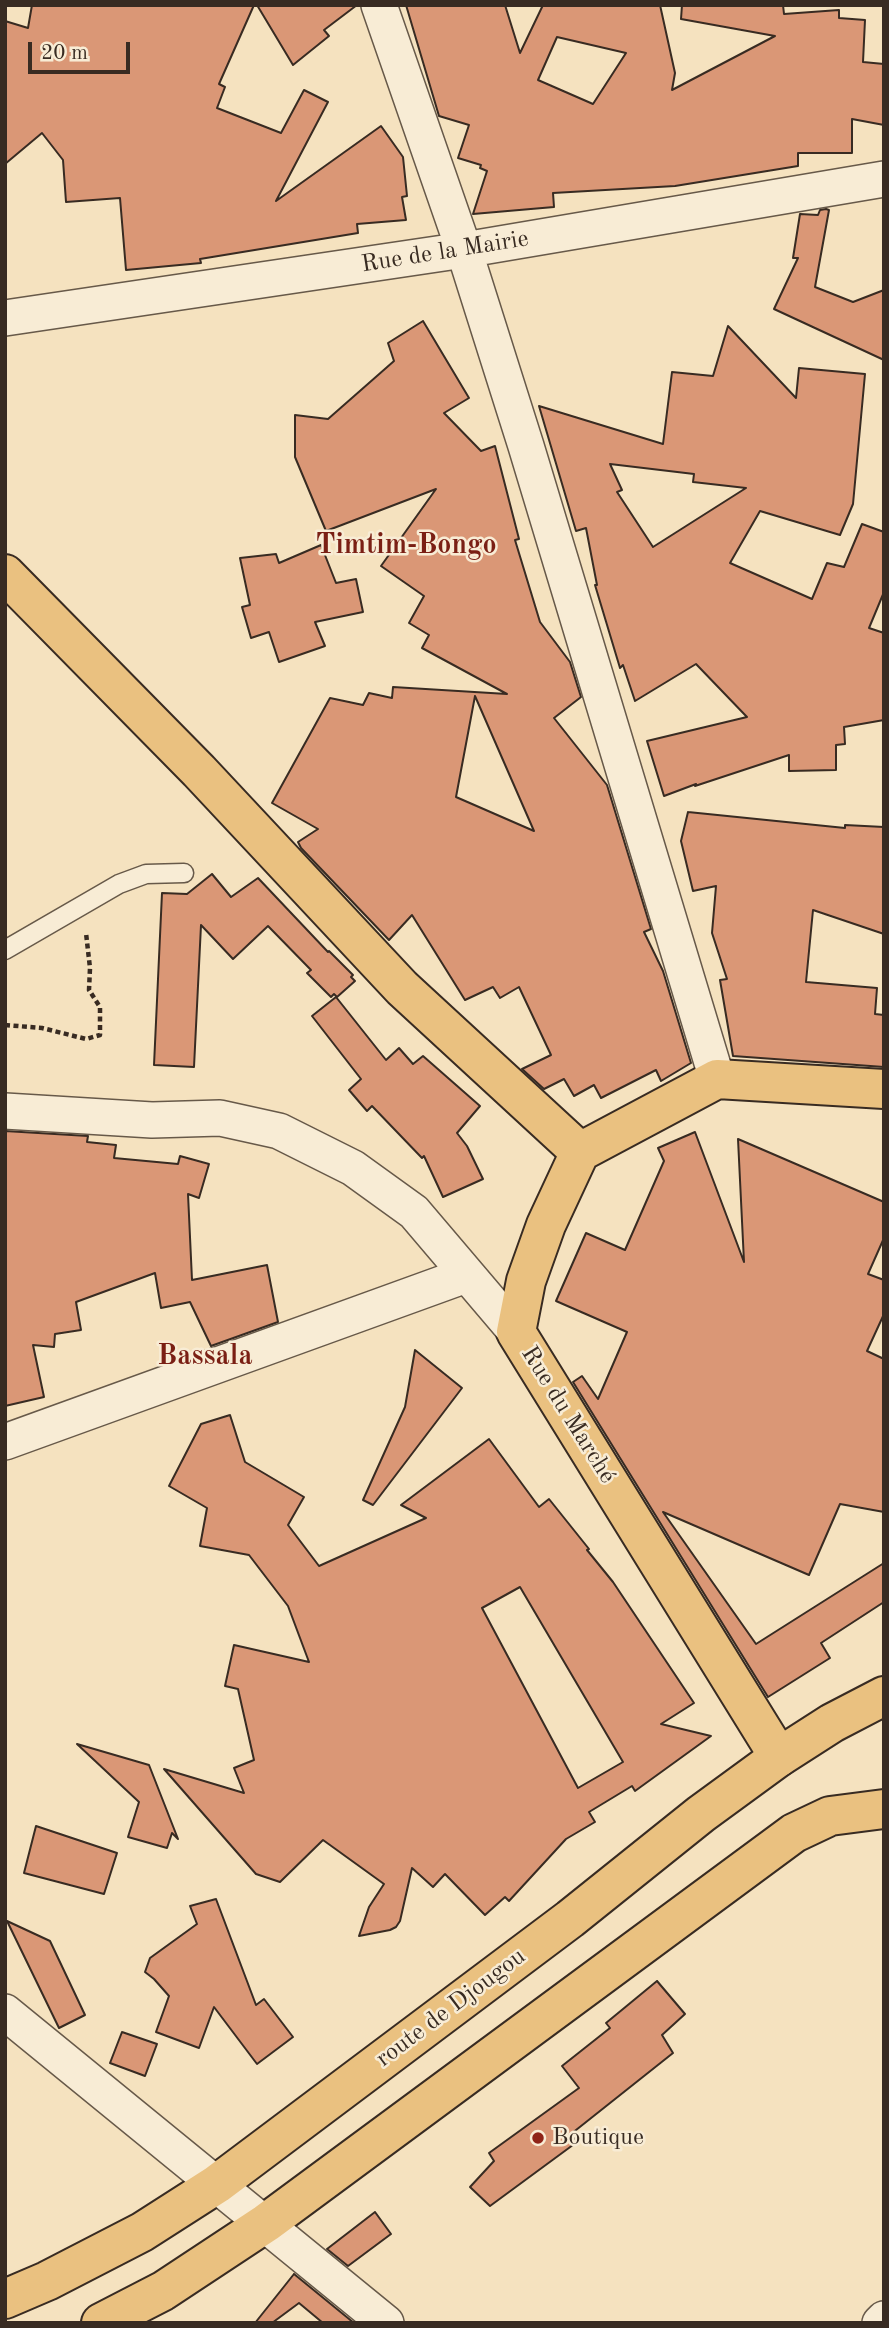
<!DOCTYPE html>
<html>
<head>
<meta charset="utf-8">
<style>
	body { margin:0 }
	#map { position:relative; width:889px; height:2328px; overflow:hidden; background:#f5e2bf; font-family:"Old Standard TT",serif }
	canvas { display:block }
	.frame { position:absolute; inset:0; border:7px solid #382b22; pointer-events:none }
	.scale { position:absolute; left:28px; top:42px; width:102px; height:32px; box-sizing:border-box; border:4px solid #382b22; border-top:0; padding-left:9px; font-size:21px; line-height:24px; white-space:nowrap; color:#382b22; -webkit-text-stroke:5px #f8ecd5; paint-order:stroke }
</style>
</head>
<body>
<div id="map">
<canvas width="889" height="2328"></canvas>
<div class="frame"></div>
<div class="scale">20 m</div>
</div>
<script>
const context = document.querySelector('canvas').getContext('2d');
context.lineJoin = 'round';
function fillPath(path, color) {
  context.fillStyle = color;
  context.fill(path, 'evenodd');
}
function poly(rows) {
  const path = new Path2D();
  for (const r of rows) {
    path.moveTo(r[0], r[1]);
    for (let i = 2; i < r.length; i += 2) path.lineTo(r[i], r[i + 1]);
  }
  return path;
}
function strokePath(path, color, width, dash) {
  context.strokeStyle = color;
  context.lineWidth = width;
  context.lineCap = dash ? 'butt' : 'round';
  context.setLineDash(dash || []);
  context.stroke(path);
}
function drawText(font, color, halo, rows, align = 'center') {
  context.font = font + ' "Old Standard TT",serif';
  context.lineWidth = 5;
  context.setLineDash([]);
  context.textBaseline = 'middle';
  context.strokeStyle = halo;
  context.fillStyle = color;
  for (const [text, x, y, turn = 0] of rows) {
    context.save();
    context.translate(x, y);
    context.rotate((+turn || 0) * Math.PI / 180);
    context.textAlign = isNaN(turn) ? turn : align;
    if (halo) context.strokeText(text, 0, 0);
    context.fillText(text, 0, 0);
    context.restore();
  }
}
const building = poly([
	[32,5,254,5,219,84,225,87,217,108,281,133,304,90,328,102,276,201,381,126,403,157,407,196,402,197,406,220,357,224,358,233,200,259,201,263,126,270,120,198,66,202,63,160,42,133,5,164,5,21,28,28,32,5],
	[257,5,357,5,324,30,329,36,293,65,257,5],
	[406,5,505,5,520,53,543,5,660,5,675,73,672,90,775,36,681,19,682,5,783,5,784,14,839,10,839,18,865,20,863,62,884,64,884,125,852,119,852,153,798,153,798,166,675,186,553,193,554,207,473,214,487,171,480,168,481,165,458,158,469,125,439,116,406,5],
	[557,37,626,53,593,104,538,80,557,37],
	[826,209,829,210,815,287,853,302,884,290,884,360,774,309,798,258,793,258,800,214,818,215,820,210,826,209],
	[423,321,469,398,444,413,481,451,495,446,519,539,515,540,540,622,570,662,581,697,554,718,607,785,651,929,644,932,663,971,691,1063,661,1081,656,1070,601,1098,594,1085,574,1096,564,1079,544,1089,522,1069,551,1055,519,987,500,998,493,987,465,1000,412,915,389,940,301,848,298,842,318,829,272,803,330,698,363,705,369,693,392,698,393,687,507,694,422,648,429,635,409,623,424,596,381,566,436,489,326,531,295,457,295,415,328,419,394,361,388,343,423,321],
	[475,696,534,831,456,797,475,696],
	[728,326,796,398,799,368,865,374,853,504,840,535,760,511,730,563,812,599,827,563,844,567,862,524,884,532,884,592,869,628,884,633,884,720,844,727,845,744,836,745,836,770,789,771,789,755,695,786,696,784,664,796,647,741,747,717,696,664,635,701,623,665,620,668,595,585,597,585,586,528,576,531,539,406,663,444,672,372,713,376,728,326],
	[610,464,694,474,693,482,746,488,653,547,617,492,622,490,610,464],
	[321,545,336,583,356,579,363,612,315,622,325,646,279,662,269,632,251,638,242,607,250,605,240,558,276,554,279,563,321,545],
	[688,812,845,828,845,825,884,827,884,934,813,910,806,982,877,988,875,1014,884,1015,884,1067,733,1056,720,980,727,979,712,933,716,886,693,891,681,841,688,812],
	[212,874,231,897,258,878,328,952,329,951,353,975,351,977,355,981,337,997,334,994,331,997,307,973,311,970,268,926,233,959,201,925,194,1067,154,1065,162,893,187,894,212,874],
	[336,997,386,1060,399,1048,413,1064,423,1056,480,1106,457,1133,467,1146,483,1179,443,1197,424,1156,422,1158,372,1106,367,1111,349,1090,361,1079,312,1016,336,997],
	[5,1131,88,1136,87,1142,116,1145,114,1158,178,1164,180,1156,209,1164,199,1198,188,1194,192,1280,267,1265,278,1322,211,1346,190,1302,161,1308,155,1273,76,1302,81,1330,55,1334,54,1347,33,1345,44,1397,5,1406,5,1131],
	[695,1132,744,1262,738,1139,884,1202,884,1238,868,1274,884,1280,884,1314,867,1351,884,1359,884,1512,840,1504,809,1575,663,1512,756,1644,884,1563,884,1602,821,1643,830,1658,768,1697,573,1382,582,1376,598,1399,627,1332,556,1301,586,1233,625,1250,664,1161,658,1148,695,1132],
	[415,1350,462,1388,373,1505,363,1500,405,1407,415,1350],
	[230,1415,245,1462,304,1497,288,1525,319,1566,426,1518,401,1505,489,1439,539,1507,549,1499,589,1549,587,1550,613,1582,694,1703,661,1724,711,1736,635,1791,632,1786,589,1812,595,1822,566,1839,509,1901,505,1897,485,1915,445,1874,433,1887,412,1868,400,1921,396,1927,390,1930,359,1936,369,1907,384,1884,323,1840,280,1882,256,1874,164,1769,244,1793,234,1768,254,1760,238,1689,225,1686,234,1645,309,1662,288,1606,249,1555,200,1546,207,1508,169,1486,201,1424,230,1415],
	[520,1587,623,1762,578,1788,482,1608,520,1587],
	[77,1744,149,1765,178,1839,172,1833,167,1848,128,1837,139,1802,77,1744],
	[36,1826,117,1853,104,1894,24,1873,36,1826],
	[216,1899,256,2005,264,1999,293,2037,257,2064,214,2007,199,2048,156,2032,169,1996,154,1979,145,1972,150,1958,197,1924,190,1906,216,1899],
	[7,1921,50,1941,85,2015,59,2028,7,1921],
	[657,1981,685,2014,662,2035,673,2053,571,2134,577,2142,490,2206,470,2187,494,2161,489,2153,579,2088,562,2066,610,2028,606,2023,657,1981],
	[122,2032,157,2044,145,2076,110,2063,122,2032],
	[375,2212,391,2234,348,2266,327,2249,375,2212],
	[294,2274,354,2323,323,2323,299,2303,272,2323,255,2323,294,2274]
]);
fillPath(building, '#da9776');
strokePath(building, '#382b22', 2);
const service = poly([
	[5,950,119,884,146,874,184,873]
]);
const minor = poly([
	[379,5,464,250,526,446,717,1079],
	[5,318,464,250,884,179],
	[5,1111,152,1120,220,1118,279,1131,353,1168,414,1212,516,1332],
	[5,1442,466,1275],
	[5,2012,386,2323],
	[880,2323,884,2319]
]);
const primary = poly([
	[5,574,199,771,402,988,580,1152],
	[779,1757,516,1332,526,1281,546,1225,580,1152,717,1079,884,1089]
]);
const trunk = poly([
	[5,2299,47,2281,142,2232,217,2184,570,1919,701,1814,779,1757,832,1723,884,1696],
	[101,2323,163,2291,266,2223,794,1833,830,1816,884,1809]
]);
strokePath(service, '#675949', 21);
strokePath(minor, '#675949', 38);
strokePath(primary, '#382b22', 42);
strokePath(trunk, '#382b22', 42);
strokePath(poly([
	[5,1025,42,1028,86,1039,100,1035,100,1007,89,990,90,968,86,933]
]), '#382b22', 4.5, [5, 3.5]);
strokePath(service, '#f8ecd5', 18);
strokePath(minor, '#f8ecd5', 35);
strokePath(primary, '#eac180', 38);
strokePath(trunk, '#eac180', 38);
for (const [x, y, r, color] of [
	[538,2138,7,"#8f2418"]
]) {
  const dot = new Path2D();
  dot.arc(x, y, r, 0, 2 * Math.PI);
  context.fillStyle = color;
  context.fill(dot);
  strokePath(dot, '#f8ecd5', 2.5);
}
drawText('24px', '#382b22', '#f8ecd5', [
	["Rue de la Mairie",445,252,-9],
	["Rue du Marché",568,1415,58],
	["route de Djougou",451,2008,-37]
]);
drawText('24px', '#382b22', '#f8ecd5', [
	["Boutique",552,2138]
], 'left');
drawText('bold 28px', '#7a1f14', '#f8ecd5', [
	["Timtim-Bongo",406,546],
	["Bassala",205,1357]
]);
</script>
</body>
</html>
